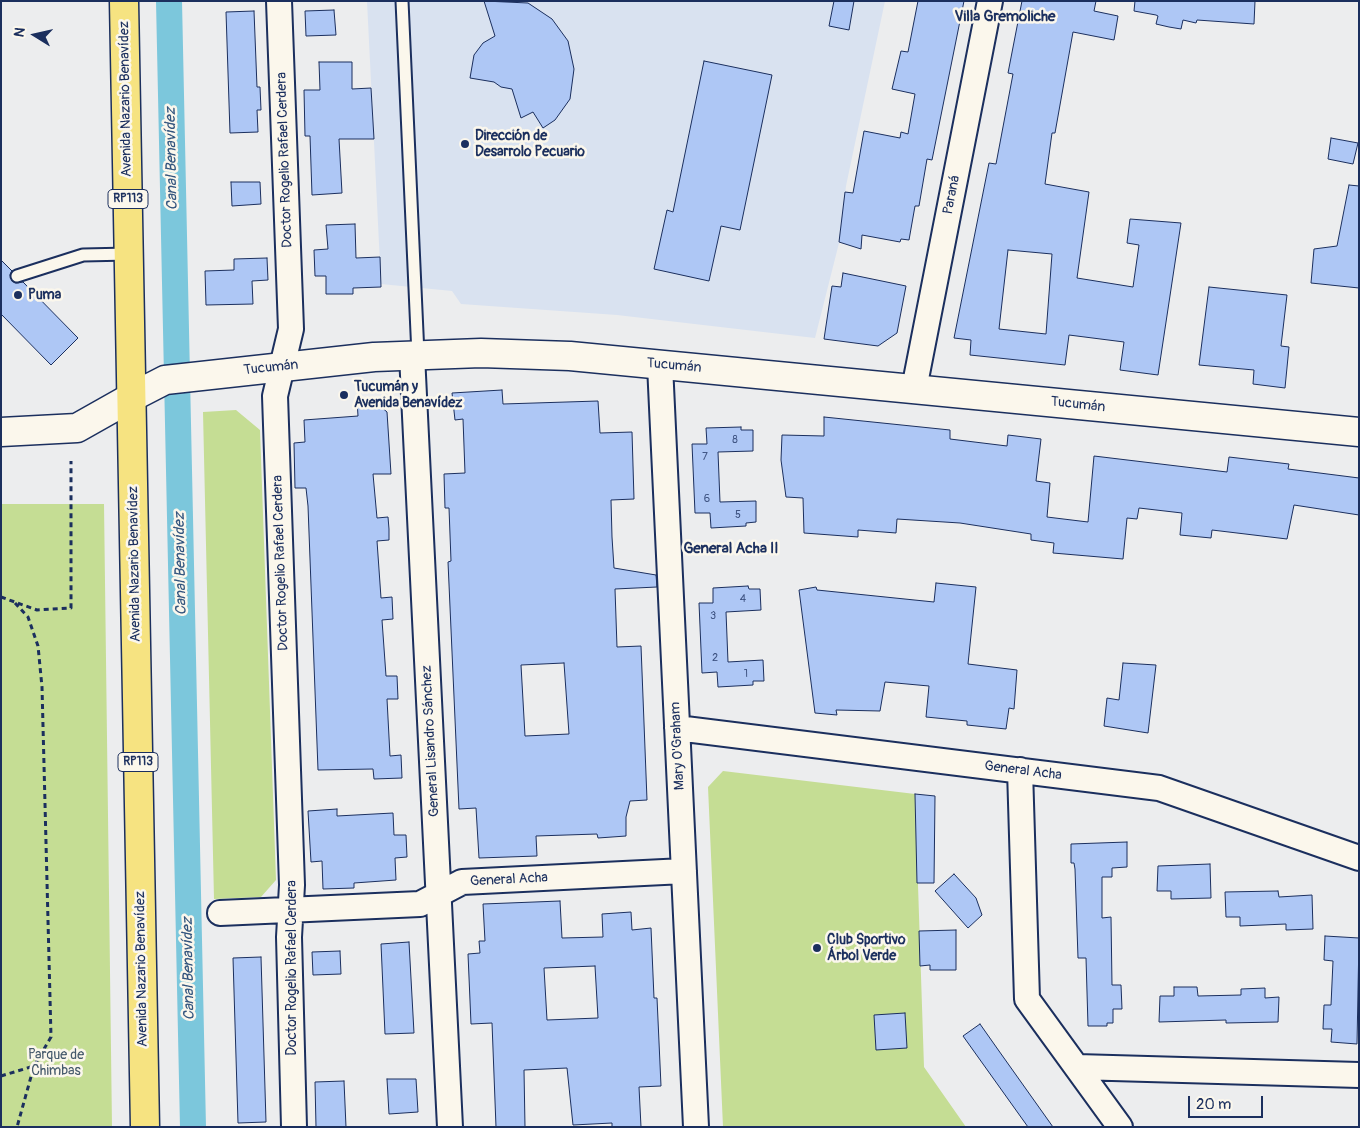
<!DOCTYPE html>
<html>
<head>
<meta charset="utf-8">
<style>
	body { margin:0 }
	#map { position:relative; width:1360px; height:1128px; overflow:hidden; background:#ecedee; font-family:Pangolin,sans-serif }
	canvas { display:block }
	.frame { position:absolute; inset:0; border:2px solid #1b2f5e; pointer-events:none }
	.north { position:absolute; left:10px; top:10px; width:50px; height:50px; -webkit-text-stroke:4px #fbf7ec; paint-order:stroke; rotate:280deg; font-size:14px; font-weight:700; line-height:20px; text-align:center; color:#1b2f5e }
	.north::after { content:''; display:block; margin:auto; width:18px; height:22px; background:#1b2f5e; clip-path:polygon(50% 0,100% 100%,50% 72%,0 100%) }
	.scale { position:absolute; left:1188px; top:1096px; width:75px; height:22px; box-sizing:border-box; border:2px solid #1b2f5e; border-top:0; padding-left:6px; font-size:15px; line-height:18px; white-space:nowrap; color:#1b2f5e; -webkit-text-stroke:4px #fbf7ec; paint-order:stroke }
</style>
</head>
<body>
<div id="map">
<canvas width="1360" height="1128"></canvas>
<div class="frame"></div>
<div class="north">N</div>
<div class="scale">20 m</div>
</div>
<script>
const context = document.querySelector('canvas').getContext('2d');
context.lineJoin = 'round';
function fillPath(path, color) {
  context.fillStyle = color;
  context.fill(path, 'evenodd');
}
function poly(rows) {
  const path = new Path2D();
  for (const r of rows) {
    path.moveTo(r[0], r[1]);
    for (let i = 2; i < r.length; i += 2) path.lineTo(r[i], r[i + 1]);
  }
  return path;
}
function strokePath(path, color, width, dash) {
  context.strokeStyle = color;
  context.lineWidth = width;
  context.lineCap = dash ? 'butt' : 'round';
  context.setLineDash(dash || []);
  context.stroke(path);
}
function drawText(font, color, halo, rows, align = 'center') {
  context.font = font + ' Pangolin,sans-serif';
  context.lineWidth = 5;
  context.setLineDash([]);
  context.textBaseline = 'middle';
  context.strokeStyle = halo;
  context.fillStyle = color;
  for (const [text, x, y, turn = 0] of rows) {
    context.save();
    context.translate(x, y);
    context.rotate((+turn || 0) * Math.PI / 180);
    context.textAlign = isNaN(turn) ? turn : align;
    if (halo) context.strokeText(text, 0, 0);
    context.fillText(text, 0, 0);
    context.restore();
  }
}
fillPath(poly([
	[367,1,885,1,846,186,839,243,815,338,617,315,461,304,452,291,381,284]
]), '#d9e2f0');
fillPath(poly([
	[236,410,260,430,276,880,261,897,214,899,203,412],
	[1,504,104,504,112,1127,1,1127],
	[723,771,915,794,924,1067,966,1127,723,1127,708,787]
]), '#c5dd94');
strokePath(poly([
	[169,1,193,1127]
]), '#7cc7dc', 26);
const building = poly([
	[484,1,528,3,552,19,568,41,574,69,570,99,555,120,543,128,533,112,521,118,512,89,501,87,494,82,470,78,474,55,483,43,495,36,484,1],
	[834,1,854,1,849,30,829,26,834,1],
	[918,1,964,1,932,160,927,159,919,206,915,206,909,240,901,239,900,242,862,235,861,249,839,242,845,192,853,193,864,131,900,138,901,132,908,134,915,94,892,89,901,51,908,52,918,1],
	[1022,1,1096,1,1094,11,1118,16,1114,40,1073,32,1055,133,1052,133,1045,184,1089,192,1077,278,1133,287,1139,245,1127,243,1130,219,1181,223,1158,375,1120,370,1124,342,1069,335,1065,365,970,355,971,340,954,338,989,163,996,164,1013,74,1008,73,1022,1],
	[1008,250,1052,254,1046,334,999,329,1008,250],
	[1135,1,1255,1,1254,24,1197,20,1196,23,1183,20,1181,29,1169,27,1156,24,1158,16,1156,15,1134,11,1135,1],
	[334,10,336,35,306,36,305,11,334,10],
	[254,11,257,87,260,87,261,110,257,110,258,132,230,133,226,12,254,11],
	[704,61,772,75,740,230,721,226,709,281,654,269,667,210,673,212,704,61],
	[319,62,352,62,352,89,371,88,374,139,339,139,342,193,312,195,310,136,305,136,304,90,320,90,319,62],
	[1331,138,1358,143,1353,164,1328,159,1331,138],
	[231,182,260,182,261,204,232,206,231,182],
	[1349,185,1359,186,1359,288,1311,283,1314,249,1337,246,1349,185],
	[355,224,356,258,380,257,381,287,353,288,353,294,326,294,326,276,315,276,314,250,328,249,326,225,355,224],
	[267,258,268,280,252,281,253,304,206,305,205,271,234,270,234,259,267,258],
	[1,260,12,271,10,275,12,281,16,283,23,282,78,338,51,365,1,314,1,260],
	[843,273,906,286,897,333,878,346,824,339,832,286,841,287,843,273],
	[1209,287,1287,295,1281,346,1289,347,1285,388,1253,384,1254,370,1199,365,1209,287],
	[502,390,503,404,598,401,600,433,632,432,634,499,611,500,612,537,614,568,656,575,657,587,615,589,617,647,641,646,647,800,630,801,626,817,626,836,598,838,597,834,536,836,537,856,479,858,476,808,459,809,448,562,451,561,449,508,445,508,444,474,465,473,463,419,455,420,452,393,502,390],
	[564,663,569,734,525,736,521,665,564,663],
	[372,399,387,412,391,474,373,474,377,518,388,517,389,529,389,540,377,541,381,598,392,597,393,619,382,620,386,676,397,676,398,699,387,699,390,756,401,755,402,778,374,779,373,769,318,770,308,506,306,488,295,488,294,443,305,442,304,420,358,416,357,400,372,399],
	[824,417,950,430,950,439,1007,446,1008,435,1041,439,1036,481,1050,483,1047,517,1088,522,1094,456,1227,472,1229,457,1289,464,1288,469,1359,478,1359,515,1294,505,1287,539,1212,530,1211,538,1180,535,1182,513,1139,508,1137,519,1127,518,1123,559,1053,553,1054,543,1031,540,1031,534,960,523,897,519,896,533,858,530,858,537,804,533,803,498,786,497,781,460,782,435,824,436,824,417],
	[741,427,741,430,753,430,753,451,718,452,720,502,756,501,756,522,746,523,746,526,711,528,710,513,695,513,692,444,707,444,706,428,741,427],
	[936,583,976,587,968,664,1017,670,1014,709,1009,708,1006,729,967,725,967,721,926,717,929,686,885,682,880,711,836,710,837,715,815,713,799,590,816,587,817,590,934,602,936,583],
	[748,586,749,589,760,589,761,610,726,612,728,662,763,660,764,681,753,681,753,685,718,687,717,672,702,673,699,603,713,603,713,588,748,586],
	[1123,663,1156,665,1148,733,1104,726,1107,698,1119,700,1123,663],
	[915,794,935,796,934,883,917,883,915,794],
	[337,809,337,816,393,813,394,835,406,835,407,857,395,858,396,880,354,883,354,888,323,889,322,861,311,862,308,811,337,809],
	[1127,842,1127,867,1112,868,1112,877,1102,877,1102,918,1111,917,1112,985,1121,985,1122,1009,1113,1009,1113,1023,1107,1023,1107,1026,1088,1026,1086,958,1078,958,1075,869,1074,863,1071,863,1071,844,1127,842],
	[1210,864,1211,898,1171,899,1171,891,1157,891,1158,866,1210,864],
	[954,874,976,898,982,915,968,928,935,891,954,874],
	[1278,891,1279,897,1312,895,1313,929,1286,930,1286,924,1240,926,1240,917,1226,917,1225,892,1278,891],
	[560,901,562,938,603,937,602,914,631,912,632,930,651,928,654,998,657,998,661,1086,639,1087,641,1127,612,1127,612,1123,573,1125,567,1068,524,1070,525,1127,496,1127,492,1023,471,1024,468,954,480,953,479,941,485,941,483,904,560,901],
	[595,966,598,1018,547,1020,544,968,595,966],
	[956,930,956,970,930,970,930,965,920,966,919,931,956,930],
	[1325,936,1359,938,1357,1044,1331,1042,1332,1029,1323,1029,1324,1005,1331,1005,1333,961,1324,960,1325,936],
	[409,942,414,1033,385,1034,381,944,409,942],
	[340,951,341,974,313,975,312,952,340,951],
	[261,957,266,1122,238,1123,233,958,261,957],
	[1174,987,1197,987,1198,996,1241,995,1241,989,1265,988,1265,998,1279,997,1278,1022,1226,1023,1226,1020,1159,1022,1160,996,1174,996,1174,987],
	[905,1013,907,1048,876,1050,874,1015,905,1013],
	[980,1024,999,1051,1053,1127,1028,1127,963,1036,980,1024],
	[387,1079,416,1079,418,1112,389,1114,387,1079],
	[344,1081,346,1127,316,1127,315,1082,344,1081]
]);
fillPath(building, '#aec7f5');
strokePath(building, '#1b2f5e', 1);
const service = poly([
	[402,1,418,355],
	[17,276,83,255,129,254]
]);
const minor = poly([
	[279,1,291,329,275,396,292,885,289,937,294,1127],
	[412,355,450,1127],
	[660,365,696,1127],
	[914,389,990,1],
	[677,728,1159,788,1359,858],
	[1020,770,1027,999,1120,1127],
	[220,913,420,904,462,882,684,871],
	[1077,1067,1359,1075]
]);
const tertiary = poly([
	[132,397,165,380,374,357,481,353,570,356,1359,432]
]);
const secondary = poly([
	[1,432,77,428,132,397]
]);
const primary = poly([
	[124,1,145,1127]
]);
strokePath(service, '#1b2f5e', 15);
strokePath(minor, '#1b2f5e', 28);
strokePath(tertiary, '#1b2f5e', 31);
strokePath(secondary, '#1b2f5e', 31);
strokePath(primary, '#1b2f5e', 31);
strokePath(poly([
	[1,597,37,610,71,608,71,461],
	[15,603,28,617,38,646,42,687,51,1037,34,1066,17,1127],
	[1,1076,34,1066]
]), '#1b2f5e', 3, [5, 4]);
strokePath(service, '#fbf7ec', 11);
strokePath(minor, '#fbf7ec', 24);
strokePath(tertiary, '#fbf7ec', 28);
strokePath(secondary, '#fbf7ec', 28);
strokePath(primary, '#f6e381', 28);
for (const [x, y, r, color] of [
	[465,144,5,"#1b2f5e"],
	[18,295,5,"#1b2f5e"],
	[344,395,5,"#1b2f5e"],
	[817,948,5,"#1b2f5e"]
]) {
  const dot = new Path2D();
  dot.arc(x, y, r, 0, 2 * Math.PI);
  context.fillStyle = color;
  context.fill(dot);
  strokePath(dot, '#fbf7ec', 2);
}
drawText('11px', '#405584', null, [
	["8",735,440],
	["7",705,457],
	["6",707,499],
	["5",738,515],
	["4",743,599],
	["3",713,616],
	["2",715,658],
	["1",746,674]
]);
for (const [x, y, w] of [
	[128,199,40],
	[138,762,40]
]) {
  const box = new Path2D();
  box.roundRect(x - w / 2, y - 9.5, w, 19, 4);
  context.fillStyle = '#fbf7ec';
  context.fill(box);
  strokePath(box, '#1b2f5e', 1);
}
drawText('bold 12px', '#1b2f5e', null, [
	["RP113",128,199],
	["RP113",138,762]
]);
drawText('14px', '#1b2f5e', '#fbf7ec', [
	["Avenida Nazario Benavídez",126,99,-91],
	["Doctor Rogelio Rafael Cerdera",285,160,-92],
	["Paraná",952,195,-79],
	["Tucumán",674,366,5],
	["Tucumán",271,368,-6],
	["Tucumán",1078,405,6],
	["Doctor Rogelio Rafael Cerdera",281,563,-92],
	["Avenida Nazario Benavídez",135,564,-91],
	["General Lisandro Sánchez",431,741,-93],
	["Mary O'Graham",678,746,-93],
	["General Acha",1023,771,7],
	["General Acha",509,880,-3],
	["Doctor Rogelio Rafael Cerdera",292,968,-90],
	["Avenida Nazario Benavídez",142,969,-91]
]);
drawText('bold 14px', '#1b2f5e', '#fbf7ec', [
	["Dirección de",475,136],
	["Desarrolo Pecuario",475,152],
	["Puma",28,295],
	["Tucumán y",354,387],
	["Avenida Benavídez",354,403],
	["Club Sportivo",827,940],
	["Árbol Verde",827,956]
], 'left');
drawText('14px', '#465a6c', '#fbf7ec', [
	["Parque de",56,1055],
	["Chimbas",56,1071]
]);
drawText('bold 15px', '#1b2f5e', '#fbf7ec', [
	["Villa Gremoliche",1005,17],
	["General Acha II",731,549]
]);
drawText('italic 15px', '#33557e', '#fbf7ec', [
	["Canal Benavídez",172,159,-91],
	["Canal Benavídez",181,564,-91],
	["Canal Benavídez",189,969,-91]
]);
</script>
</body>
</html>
